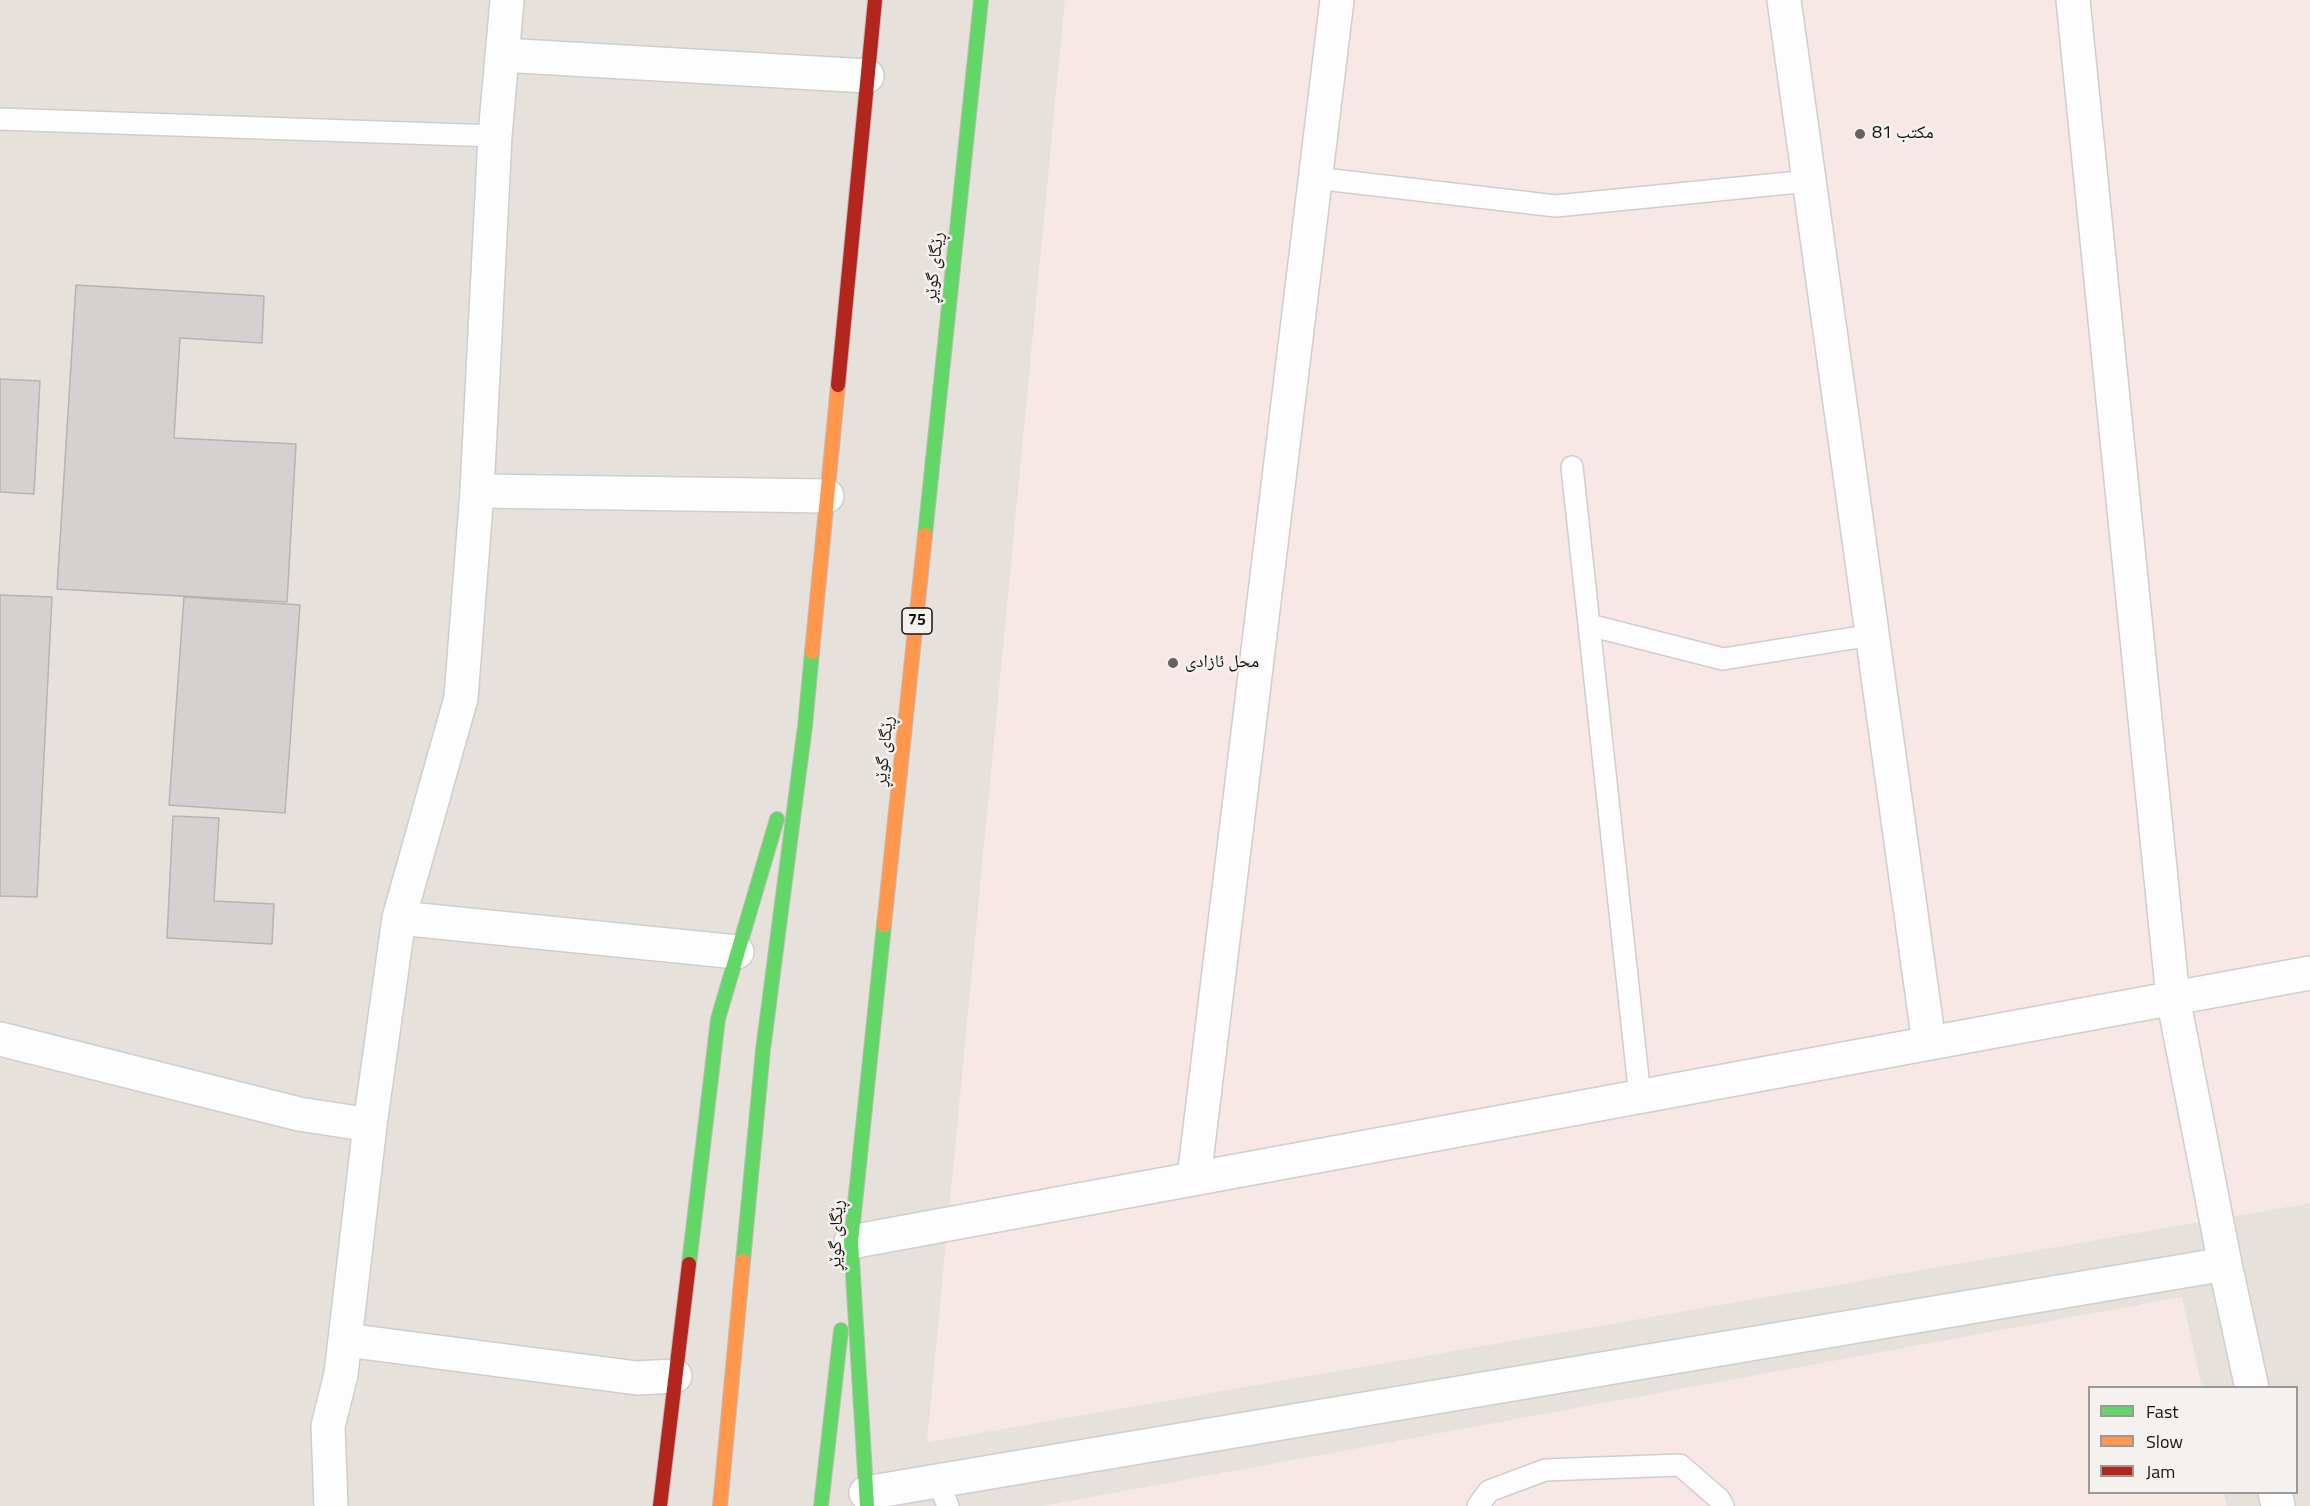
<!DOCTYPE html>
<html>
<head>
<meta charset="utf-8">
<style>
	body { margin:0 }
	#map { position:relative; width:2310px; height:1506px; overflow:hidden; background:#f3f1ef; font-family:"Titillium Web",sans-serif }
	canvas { display:block }
	.legend { position:absolute; left:2088px; top:1386px; width:210px; height:108px; box-sizing:border-box; background:#f4f1ee; border:2px solid #9b9997; margin:0; padding:8px 10px; list-style:none; font-size:18px; color:#161514 }
	.legend li { display:flex; align-items:center; gap:12px; height:30px }
	.legend b { width:30px; border:2px solid #9b9997 }
</style>
</head>
<body>
<div id="map">
<canvas width="2310" height="1506"></canvas>
<ul class="legend">
<li><b style="height:8px;background:#63d668"></b>Fast</li>
<li><b style="height:8px;background:#ff974d"></b>Slow</li>
<li><b style="height:8px;background:#b3261e"></b>Jam</li>
</ul>
</div>
<script>
const context = document.querySelector('canvas').getContext('2d');
context.lineJoin = 'round';
function fillPath(path, color) {
  context.fillStyle = color;
  context.fill(path, 'evenodd');
}
function poly(rows) {
  const path = new Path2D();
  for (const r of rows) {
    path.moveTo(r[0], r[1]);
    for (let i = 2; i < r.length; i += 2) path.lineTo(r[i], r[i + 1]);
  }
  return path;
}
function strokePath(path, color, width, dash) {
  context.strokeStyle = color;
  context.lineWidth = width;
  context.lineCap = dash ? 'butt' : 'round';
  context.setLineDash(dash || []);
  context.stroke(path);
}
function drawText(font, color, halo, rows, align = 'center') {
  context.font = font + ' "Titillium Web","Noto Naskh Arabic",sans-serif';
  context.lineWidth = 5;
  context.setLineDash([]);
  context.textBaseline = 'middle';
  context.strokeStyle = halo;
  context.fillStyle = color;
  for (const [text, x, y, turn = 0] of rows) {
    context.save();
    context.translate(x, y);
    context.rotate((+turn || 0) * Math.PI / 180);
    context.textAlign = isNaN(turn) ? turn : align;
    if (halo) context.strokeText(text, 0, 0);
    context.fillText(text, 0, 0);
    context.restore();
  }
}
fillPath(poly([
	[1065,0,2310,0,2310,1203,927,1442],
	[2182,1297,2202,1387,2090,1388,2090,1492,2224,1493,2227,1506,1043,1506]
]), '#f7e8e5');
fillPath(poly([
	[0,0,1065,0,927,1442,2310,1203,2310,1506,2227,1506,2224,1493,2296,1492,2296,1388,2202,1387,2182,1297,1043,1506,0,1506]
]), '#e6e1db');
const building = poly([
	[76,285,264,296,262,343,180,338,174,438,296,444,287,602,57,589,76,285],
	[0,379,40,381,34,494,0,492,0,379],
	[0,595,52,597,37,897,0,896,0,595],
	[184,597,300,605,285,813,169,805,184,597],
	[173,816,219,818,214,901,274,904,272,944,167,938,173,816]
]);
fillPath(building, '#d4d2d1');
strokePath(building, '#b6b4b3', 1.5);
const lane = poly([
	[0,119,495,136],
	[1315,178,1556,206,1809,181],
	[1572,467,1640,1097],
	[1589,625,1723,659,1872,635],
	[938,1481,948,1506],
	[1478,1506,1489,1491,1545,1470,1680,1465,1719,1499,1723,1506]
]);
const street = poly([
	[1784,0,1929,1043],
	[2073,0,2173,998,2225,1264,2252,1388],
	[502,55,867,76],
	[477,491,827,496],
	[399,918,737,952],
	[0,1039,299,1114,370,1125],
	[1194,1178,1337,0],
	[851,1242,2310,973],
	[346,1340,637,1378,675,1376],
	[2275,1492,2278,1506],
	[866,1493,2225,1264],
	[331,1506,328,1426,341,1374,370,1125,399,918,461,698,477,491,495,136,507,0]
]);
const fast = poly([
	[925,535,981,0],
	[743,1261,763,1050,805,726,812,652],
	[689,1264,718,1019,777,819],
	[821,1506,841,1330],
	[867,1506,851,1242,884,925]
]);
const slow = poly([
	[812,652,838,385],
	[884,925,925,535],
	[720,1506,743,1261]
]);
const jam = poly([
	[838,385,875,0],
	[660,1506,689,1264]
]);
strokePath(lane, '#cfcecc', 24);
strokePath(street, '#cfcecc', 36);
strokePath(fast, '#c3bbb9', 16);
strokePath(slow, '#c3bbb9', 16);
strokePath(jam, '#c3bbb9', 16);
strokePath(lane, '#fdfdfd', 21);
strokePath(street, '#fdfdfd', 33);
strokePath(fast, '#63d668', 14);
strokePath(slow, '#ff974d', 14);
strokePath(jam, '#b3261e', 14);
for (const [x, y, r, color] of [
	[1860,134,6,"#636261"],
	[1173,663,6,"#636261"]
]) {
  const dot = new Path2D();
  dot.arc(x, y, r, 0, 2 * Math.PI);
  context.fillStyle = color;
  context.fill(dot);
  strokePath(dot, '#f4f1ee', 2);
}
for (const [x, y, w] of [
	[917,621,30]
]) {
  const box = new Path2D();
  box.roundRect(x - w / 2, y - 13, w, 26, 4.5);
  context.fillStyle = '#f4f1ee';
  context.fill(box);
  strokePath(box, '#161514', 1.5);
}
drawText('bold 16px', '#161514', null, [
	["75",917,621]
]);
drawText('18px', '#161514', '#f4f1ee', [
	["مكتب 81",1872,134],
	["محل ئازادى",1185,663]
], 'left');
drawText('18px', '#161514', '#f4f1ee', [
	["ڕێگای گوێڕ",935,267,-84],
	["ڕێگای گوێڕ",885,751,-84],
	["ڕێگای گوێڕ",837,1235,-88]
]);
</script>
</body>
</html>
